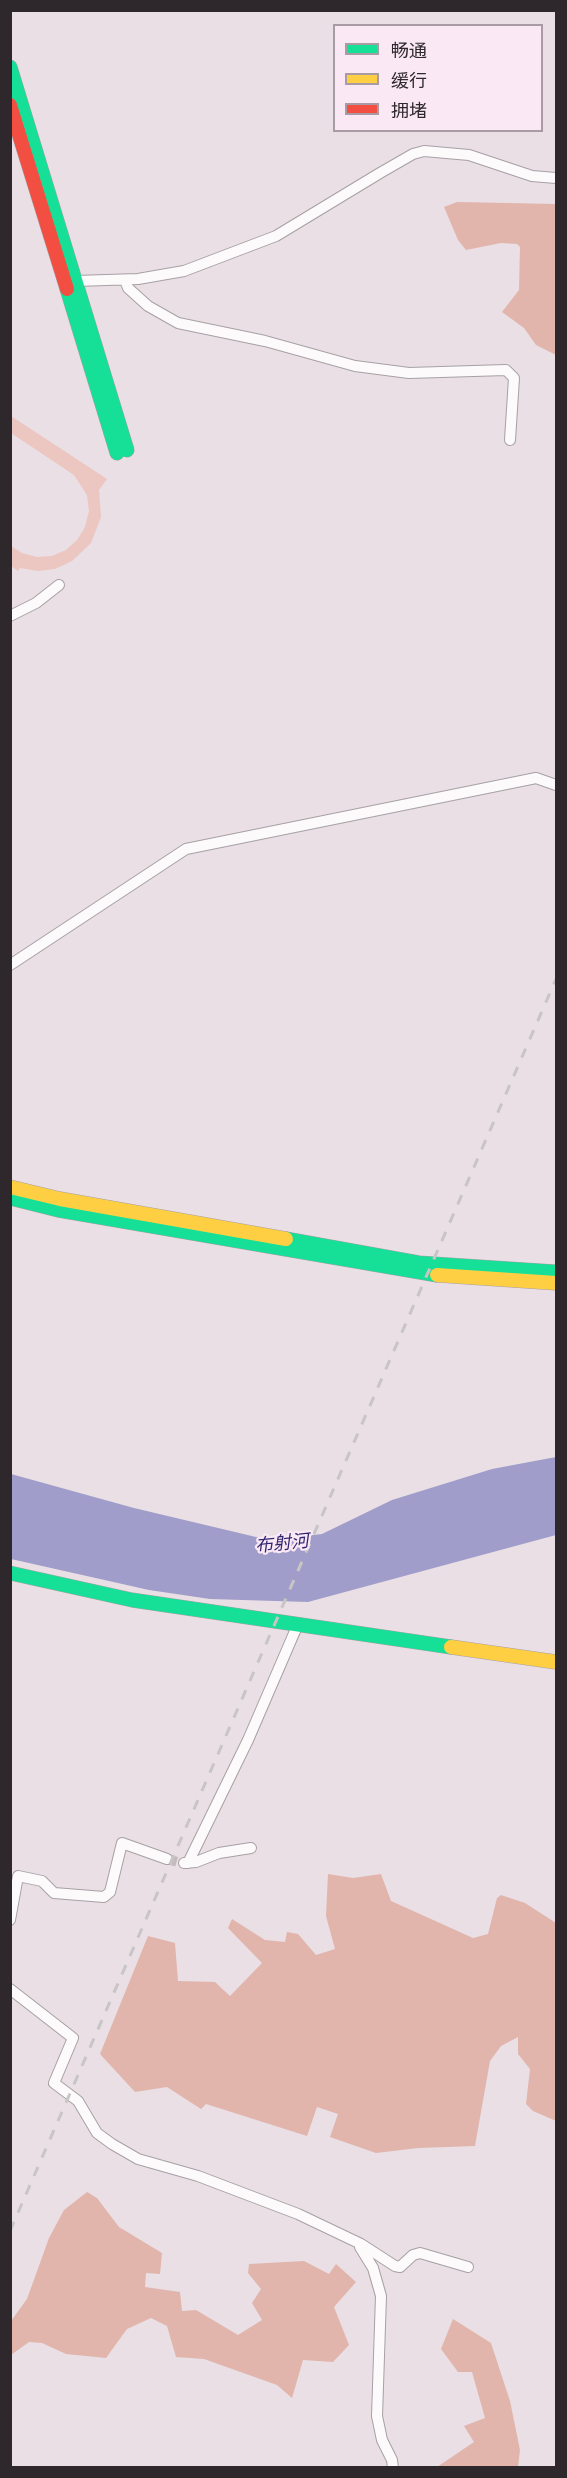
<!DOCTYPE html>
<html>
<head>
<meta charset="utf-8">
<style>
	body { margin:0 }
	#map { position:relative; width:567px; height:2478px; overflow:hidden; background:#e9dfe5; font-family:"PT Sans Narrow","Noto Sans SC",sans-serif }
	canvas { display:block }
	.frame { position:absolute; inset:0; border:12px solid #2e282c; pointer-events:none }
	.legend { position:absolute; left:333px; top:24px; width:210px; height:108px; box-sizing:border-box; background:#fae8f4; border:2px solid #a89ba4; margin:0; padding:8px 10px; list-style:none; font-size:18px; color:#2e282c }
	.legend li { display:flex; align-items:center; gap:12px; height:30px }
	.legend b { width:30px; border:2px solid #a89ba4 }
</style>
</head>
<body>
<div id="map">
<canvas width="567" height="2478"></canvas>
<div class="frame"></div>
<ul class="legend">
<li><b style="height:8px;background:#16e098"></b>畅通</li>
<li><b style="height:8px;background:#ffcf43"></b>缓行</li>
<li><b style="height:8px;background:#f24e42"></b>拥堵</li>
</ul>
</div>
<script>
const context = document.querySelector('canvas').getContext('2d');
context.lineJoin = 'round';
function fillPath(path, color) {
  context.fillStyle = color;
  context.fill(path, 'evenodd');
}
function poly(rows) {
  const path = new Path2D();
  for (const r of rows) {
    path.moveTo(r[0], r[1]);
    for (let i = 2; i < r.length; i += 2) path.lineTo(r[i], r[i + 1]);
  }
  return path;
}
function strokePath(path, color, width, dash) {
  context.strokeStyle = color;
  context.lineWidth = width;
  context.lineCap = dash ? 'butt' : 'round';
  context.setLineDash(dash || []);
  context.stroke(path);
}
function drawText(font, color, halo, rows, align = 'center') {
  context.font = font + ' "PT Sans Narrow","Noto Sans SC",sans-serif';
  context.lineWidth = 4.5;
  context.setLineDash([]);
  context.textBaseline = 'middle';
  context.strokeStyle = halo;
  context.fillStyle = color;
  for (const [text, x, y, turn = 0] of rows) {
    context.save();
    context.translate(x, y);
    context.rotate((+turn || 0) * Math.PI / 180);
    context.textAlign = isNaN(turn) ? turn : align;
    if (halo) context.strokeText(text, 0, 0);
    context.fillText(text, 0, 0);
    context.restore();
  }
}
fillPath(poly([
	[11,416,107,479,99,490,101,517,91,543,72,561,55,569,38,571,20,568,18,571,11,566,11,546,22,553,37,557,52,556,66,550,77,540,85,527,89,511,87,495,74,475,11,433]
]), '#ecc6c0');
fillPath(poly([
	[457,202,556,204,556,355,536,345,524,328,502,312,519,290,520,247,517,244,501,243,466,250,458,240,444,207],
	[328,1874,353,1878,381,1874,391,1901,473,1938,488,1934,497,1898,501,1895,525,1903,556,1923,556,2121,533,2111,526,2104,530,2069,518,2054,518,2037,501,2046,490,2061,475,2146,418,2148,376,2153,330,2137,338,2114,317,2107,307,2136,206,2104,201,2109,167,2087,135,2092,100,2054,148,1936,175,1943,178,1981,215,1982,230,1996,262,1963,228,1928,232,1919,265,1940,285,1942,287,1932,298,1934,316,1955,335,1949,326,1916],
	[87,2192,97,2198,119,2227,162,2253,160,2274,146,2273,145,2287,180,2292,182,2311,196,2310,238,2335,262,2320,252,2303,261,2289,248,2273,249,2264,304,2261,329,2274,336,2264,356,2282,334,2307,349,2345,333,2362,303,2360,292,2398,277,2385,204,2359,176,2357,167,2326,151,2318,127,2329,106,2358,66,2354,42,2343,29,2342,11,2355,11,2321,27,2299,49,2238,64,2210],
	[453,2319,491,2343,510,2401,520,2450,518,2467,437,2467,474,2442,464,2426,485,2418,472,2372,458,2372,441,2349]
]), '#e1b5ac');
fillPath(poly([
	[556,1457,556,1535,308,1602,210,1599,149,1590,11,1559,11,1474,134,1508,256,1537,289,1538,322,1534,392,1500,492,1469]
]), '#a09dca');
strokePath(poly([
	[167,1859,181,1863]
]), '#c4bac0', 10, [10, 5]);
const street = poly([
	[125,280,128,288,148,306,178,323,265,341,355,366,409,373,506,370,514,378,510,440],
	[75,281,138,279,184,271,276,236,380,173,413,154,424,151,469,155,532,176,556,178],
	[10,616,36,603,59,585],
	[10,965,186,849,536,778,556,785],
	[184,1863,196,1862,219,1853,251,1848],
	[188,1863,248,1740,298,1624],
	[10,1920,18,1876,42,1881,54,1893,104,1897,110,1892,122,1843,167,1859],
	[10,1989,73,2038,54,2083,78,2101,97,2133,112,2144,138,2159,198,2176,298,2214,361,2244,395,2266,400,2267,413,2255,420,2253,468,2267],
	[360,2247,373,2268,381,2296,377,2416,382,2440,392,2460,393,2468]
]);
const fast = poly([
	[10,67,127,450],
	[67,289,117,453],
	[10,1198,58,1210,437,1275],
	[286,1239,419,1263,556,1272],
	[10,1573,132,1600,451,1647]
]);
const slow = poly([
	[10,1187,60,1199,286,1239],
	[437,1275,556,1283],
	[451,1647,556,1662]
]);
const jam = poly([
	[10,105,67,289]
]);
strokePath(street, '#a7a0a4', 12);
strokePath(fast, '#a7a0a4', 15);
strokePath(slow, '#a7a0a4', 15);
strokePath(jam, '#a7a0a4', 15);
strokePath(street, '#fcfafb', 10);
strokePath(fast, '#16e098', 14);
strokePath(slow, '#ffcf43', 14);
strokePath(jam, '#f24e42', 14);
strokePath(poly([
	[10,2231,556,979]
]), '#c8c5c6', 3, [10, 10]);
drawText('italic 18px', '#302670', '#fae8f4', [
	["布射河",282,1544,-6]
]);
</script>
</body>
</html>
